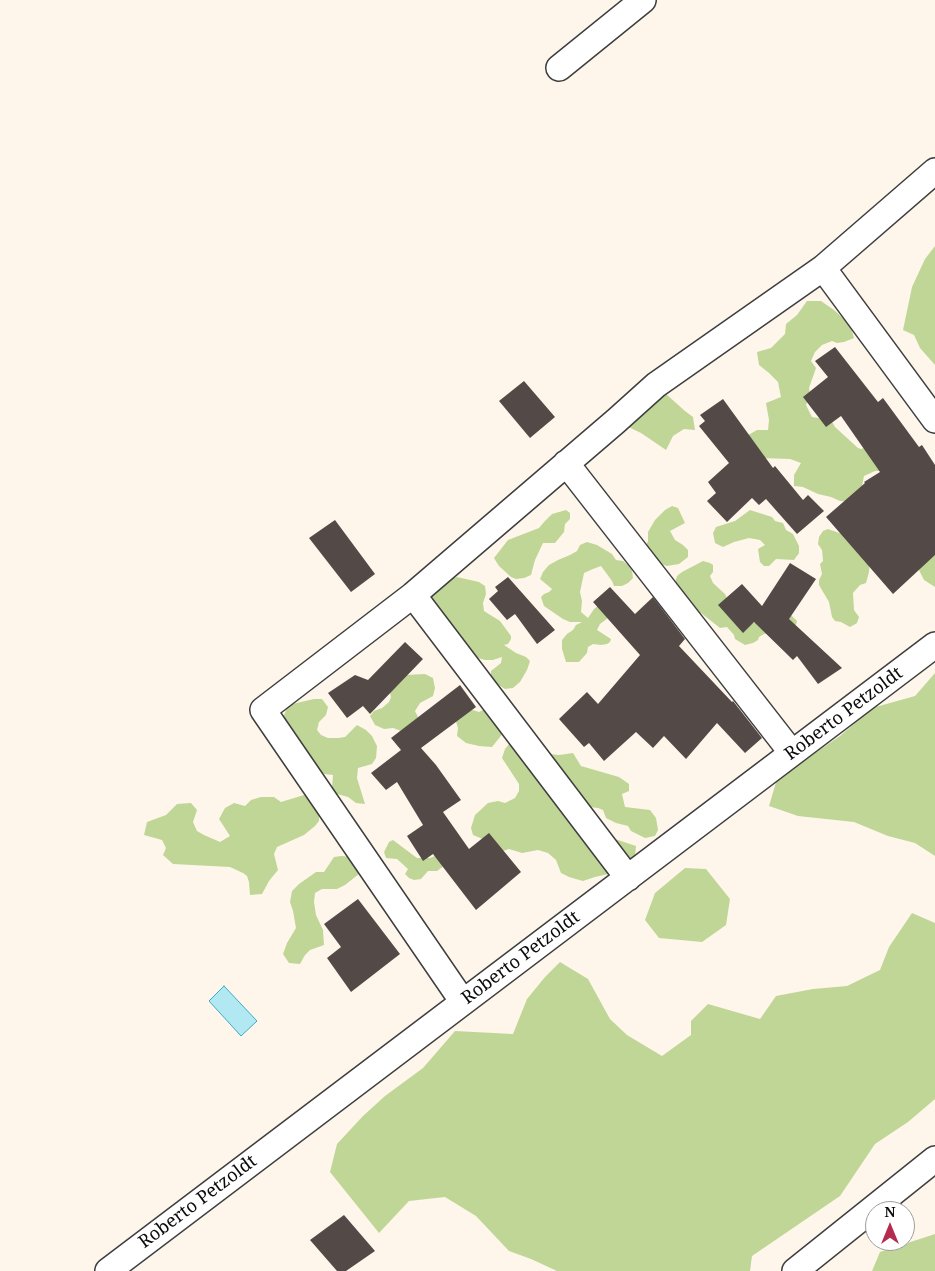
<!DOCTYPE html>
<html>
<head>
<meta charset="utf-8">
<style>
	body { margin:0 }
	#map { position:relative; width:935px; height:1271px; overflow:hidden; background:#fef6ea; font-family:"Noto Serif",serif }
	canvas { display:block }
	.north { position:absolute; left:865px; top:1201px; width:50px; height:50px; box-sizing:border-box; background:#fff; border:1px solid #9d9d9d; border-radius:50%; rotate:0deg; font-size:14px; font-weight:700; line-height:20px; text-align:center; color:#0b0b0b }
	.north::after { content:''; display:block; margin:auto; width:18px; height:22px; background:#b32b4e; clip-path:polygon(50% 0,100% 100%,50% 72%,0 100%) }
</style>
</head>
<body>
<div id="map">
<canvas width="935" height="1271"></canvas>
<div class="north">N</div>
</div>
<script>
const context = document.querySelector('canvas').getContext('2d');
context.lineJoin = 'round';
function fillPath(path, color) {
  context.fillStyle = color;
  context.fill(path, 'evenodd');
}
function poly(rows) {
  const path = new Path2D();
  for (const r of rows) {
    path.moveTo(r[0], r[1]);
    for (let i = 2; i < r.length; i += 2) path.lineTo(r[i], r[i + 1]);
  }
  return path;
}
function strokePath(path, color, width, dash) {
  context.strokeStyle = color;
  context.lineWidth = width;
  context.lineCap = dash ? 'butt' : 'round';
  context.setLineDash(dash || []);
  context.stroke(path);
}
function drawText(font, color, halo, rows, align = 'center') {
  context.font = font + ' "Noto Serif",serif';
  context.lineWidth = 5;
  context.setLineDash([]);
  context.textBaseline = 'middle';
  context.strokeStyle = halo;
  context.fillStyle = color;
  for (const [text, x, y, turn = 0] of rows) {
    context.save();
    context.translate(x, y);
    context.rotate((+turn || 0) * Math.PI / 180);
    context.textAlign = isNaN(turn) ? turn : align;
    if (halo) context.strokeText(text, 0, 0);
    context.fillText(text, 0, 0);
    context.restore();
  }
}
fillPath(poly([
	[935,246,935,365,920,348,914,335,903,330,912,287,925,259],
	[807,301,821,301,834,310,847,322,852,331,854,338,844,342,837,343,832,341,822,345,815,352,811,361,816,368,809,388,810,395,806,405,812,417,831,420,835,427,858,448,861,449,867,447,882,471,875,471,864,476,862,486,851,502,840,501,831,497,818,494,803,487,794,486,794,475,801,463,790,459,759,458,743,438,757,430,768,430,769,420,766,403,781,397,778,382,769,373,759,365,757,352,771,348,785,334,786,324,797,315],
	[656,385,685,411,693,417,695,430,684,429,673,436,666,450,641,433,616,421],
	[672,506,678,508,685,523,670,531,675,540,683,545,688,550,688,557,679,564,667,566,655,562,645,547,648,541,648,532,655,520,665,510],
	[566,510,570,513,570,519,565,524,564,532,555,543,543,543,535,560,531,575,524,578,516,579,511,577,499,566,494,558,508,540,539,528,544,522,552,514],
	[750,510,772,517,775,521,783,523,786,530,793,534,799,546,799,553,794,560,776,559,769,566,764,566,760,562,758,549,765,545,760,540,749,538,734,542,723,547,715,543,713,533,716,527,735,521],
	[828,529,842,534,870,560,869,572,866,583,860,585,853,593,854,610,859,617,857,623,850,627,841,622,835,621,832,617,829,602,819,585,819,580,822,574,820,564,823,561,822,550,818,544,819,537,823,531],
	[587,542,597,545,612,554,616,560,623,561,629,566,632,571,633,578,628,583,622,586,614,586,612,581,601,566,593,569,584,573,580,592,582,601,581,612,588,618,594,609,605,600,612,615,600,624,597,630,611,639,610,642,607,644,601,645,593,644,588,647,587,653,579,662,566,662,562,649,562,640,567,634,573,630,576,625,582,622,570,622,563,619,544,606,541,597,544,594,549,592,552,589,540,579,543,572,549,565,558,560,570,555,577,551,580,545],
	[935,551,935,587,924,580,919,570,920,558],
	[703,561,710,563,713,565,713,572,710,576,713,583,725,594,729,602,748,624,791,615,797,621,794,631,764,634,759,637,758,640,753,643,745,645,735,639,734,635,727,627,720,628,701,613,696,611,676,593,675,583,677,576,682,572],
	[457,577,479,582,485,586,486,594,483,603,484,611,500,621,511,636,511,639,508,644,504,645,516,653,526,657,530,661,527,670,520,682,513,688,505,689,497,684,491,679,491,671,501,663,502,657,493,660,485,660,471,656,426,597,446,580],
	[935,673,935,856,915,843,888,836,854,822,798,816,769,806,777,779,840,736,872,708,915,696],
	[425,674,433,678,435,688,433,696,420,703,415,711,420,721,404,732,393,728,384,729,375,725,370,716,374,711,382,708,389,702,391,697,388,685,405,675],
	[314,699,322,699,328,707,326,715,319,722,317,730,321,735,328,738,338,738,345,737,357,725,366,730,372,736,377,746,376,758,372,764,358,768,357,778,365,804,356,803,348,797,337,794,332,788,333,775,324,774,314,765,310,757,280,726,288,705],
	[463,707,479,712,485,709,504,732,492,747,479,746,466,743,457,736,458,728,454,715],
	[514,738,542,748,550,754,559,755,573,753,581,766,619,777,629,784,629,791,622,794,625,807,650,810,656,818,658,830,655,836,645,838,631,831,628,826,616,823,606,818,603,810,598,808,589,807,600,832,615,839,636,846,635,857,617,872,595,877,583,881,569,877,561,873,556,860,548,853,538,850,522,853,509,849,497,853,485,840,473,835,471,828,475,815,488,803,498,801,505,803,515,798,519,791,519,784,502,758,505,749],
	[304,795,311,799,319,809,319,821,315,826,304,835,277,847,274,854,278,870,269,881,262,894,250,895,249,882,247,876,243,873,230,867,173,864,163,855,166,848,162,840,144,835,147,822,166,815,177,804,191,803,197,810,193,822,197,831,204,835,220,842,230,836,219,819,225,808,234,803,245,806,251,800,261,797,274,797,281,802],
	[393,840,417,858,430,858,442,853,445,865,437,871,428,871,421,879,414,880,409,878,405,874,408,869,397,859,386,858,384,852,389,842],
	[341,856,352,857,364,870,345,885,337,889,322,889,315,893,314,902,316,915,323,930,324,945,310,950,305,955,300,964,289,963,283,954,287,943,296,928,293,911,290,902,292,891,299,884,316,872,324,872,334,857],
	[685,868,706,869,730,899,726,925,702,942,659,938,645,920,655,893],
	[912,913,935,923,935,1099,908,1122,875,1144,840,1196,752,1256,750,1271,557,1271,531,1259,509,1251,476,1216,445,1197,409,1201,379,1233,330,1172,337,1144,363,1116,385,1096,423,1068,455,1031,513,1034,527,999,545,977,560,962,588,979,610,1019,627,1035,662,1056,691,1035,691,1021,708,1004,760,1019,776,996,813,989,847,986,880,970,889,947],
	[935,1234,935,1271,872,1271,880,1252]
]), '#c0d696');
const water = poly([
	[224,986,257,1021,241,1036,209,1001,224,986]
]);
fillPath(water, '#b1e8f2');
strokePath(water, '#3cacc6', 1);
fillPath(poly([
	[835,347,878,402,883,398,919,447,922,445,935,465,935,555,893,594,826,517,865,483,864,482,880,472,841,416,826,427,803,397,828,377,815,361],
	[524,381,555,417,530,438,499,401],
	[723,399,773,468,775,466,803,500,808,495,824,511,797,534,766,499,759,505,752,498,727,522,707,501,716,493,708,482,729,463,699,426,705,421,700,415],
	[335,520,375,574,351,592,309,538],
	[790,563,816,579,789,619,842,668,818,684,797,656,793,660,754,622,743,633,718,605,742,584,762,606],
	[508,577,555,630,537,644,515,614,507,620,489,599,498,591,495,587],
	[610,587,635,614,653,597,685,639,679,646,732,702,733,701,762,738,745,753,717,723,686,759,664,736,653,748,636,732,604,761,589,743,584,747,559,719,587,692,598,704,640,655,593,602],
	[405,642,423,659,370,714,363,706,347,718,328,693,355,675,368,680],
	[460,685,476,707,421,748,436,765,461,800,443,812,469,849,489,833,521,872,476,910,433,854,423,861,407,836,423,825,397,782,386,790,371,773,401,750,391,738],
	[358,899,400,954,351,992,327,958,341,947,324,924],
	[344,1215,375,1251,346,1271,337,1271,310,1240]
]), '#534a48');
const street = poly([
	[559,68,643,0],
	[823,268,935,420],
	[566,463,792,753],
	[413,595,628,878],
	[463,1002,263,710,413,595,616,421,656,385,823,268,935,171],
	[108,1271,935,645],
	[795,1271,935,1159]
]);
strokePath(street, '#3e3e3e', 28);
strokePath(street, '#fff', 25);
drawText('18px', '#0b0b0b', '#fff', [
	["Roberto Petzoldt",844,714,-37],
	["Roberto Petzoldt",521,958,-37],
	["Roberto Petzoldt",198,1202,-37]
]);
</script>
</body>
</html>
